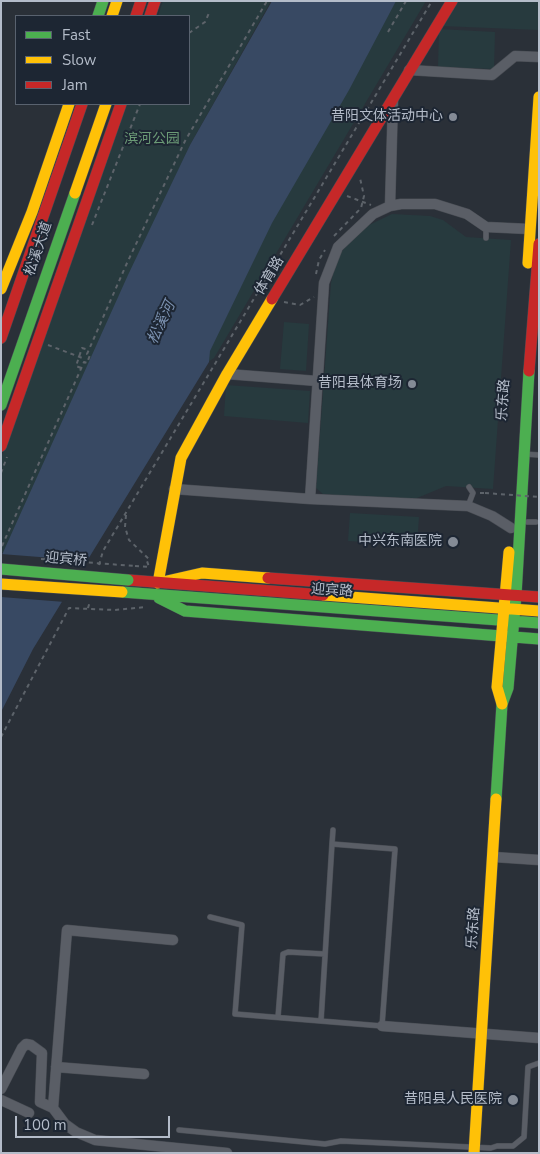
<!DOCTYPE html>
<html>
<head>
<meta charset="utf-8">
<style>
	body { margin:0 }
	#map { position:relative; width:540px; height:1154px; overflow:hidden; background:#2a3038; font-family:"Nunito Sans",sans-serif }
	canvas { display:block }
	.frame { position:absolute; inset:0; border:2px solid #b4bcc9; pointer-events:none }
	.legend { position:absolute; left:15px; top:15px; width:175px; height:90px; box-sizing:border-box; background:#1d2633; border:1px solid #59626f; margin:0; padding:6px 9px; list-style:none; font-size:15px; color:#b4bcc9 }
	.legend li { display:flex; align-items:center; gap:10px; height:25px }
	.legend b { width:25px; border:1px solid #59626f }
	.scale { position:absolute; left:15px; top:1116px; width:155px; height:22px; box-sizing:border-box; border:2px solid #b4bcc9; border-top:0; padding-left:6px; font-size:15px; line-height:18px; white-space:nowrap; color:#b4bcc9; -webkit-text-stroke:4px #1d2633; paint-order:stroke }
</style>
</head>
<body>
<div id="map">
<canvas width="540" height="1154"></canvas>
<div class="frame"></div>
<ul class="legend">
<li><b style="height:6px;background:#4caf50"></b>Fast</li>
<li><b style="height:6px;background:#ffc107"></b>Slow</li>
<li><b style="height:6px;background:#c62828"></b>Jam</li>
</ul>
<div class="scale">100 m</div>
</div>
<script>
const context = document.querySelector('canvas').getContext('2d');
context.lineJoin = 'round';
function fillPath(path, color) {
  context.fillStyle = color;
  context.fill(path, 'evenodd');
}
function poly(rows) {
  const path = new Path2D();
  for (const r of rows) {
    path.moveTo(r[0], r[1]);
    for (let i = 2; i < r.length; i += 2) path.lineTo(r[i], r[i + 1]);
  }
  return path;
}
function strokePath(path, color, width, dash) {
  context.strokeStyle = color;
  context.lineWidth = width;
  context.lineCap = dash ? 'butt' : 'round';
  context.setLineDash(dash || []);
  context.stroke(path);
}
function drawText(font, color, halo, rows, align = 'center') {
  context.font = font + ' "Nunito Sans","Noto Sans SC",sans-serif';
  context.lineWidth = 4;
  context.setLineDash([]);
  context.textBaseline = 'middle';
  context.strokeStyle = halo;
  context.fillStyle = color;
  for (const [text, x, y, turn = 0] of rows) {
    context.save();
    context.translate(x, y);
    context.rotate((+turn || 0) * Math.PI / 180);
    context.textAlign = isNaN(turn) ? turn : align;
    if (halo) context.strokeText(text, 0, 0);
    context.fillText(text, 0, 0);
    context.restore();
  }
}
fillPath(poly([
	[163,1,271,1,190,145,5,553,1,552,1,458,127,104,189,104,189,16,158,16],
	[389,1,426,1,214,358,205,364,207,350,267,222],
	[456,1,539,1,539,30,441,26],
	[439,29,495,32,494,69,438,67],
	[392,214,430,216,443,220,466,237,511,240,493,489,446,486,417,498,386,499,323,494,316,488,331,283,335,265,341,252,363,228],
	[284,322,309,324,306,371,280,369],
	[226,385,310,391,308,423,224,416],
	[350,513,419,517,417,545,348,541]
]), '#273a3e');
fillPath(poly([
	[272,1,396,1,349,90,272,223,210,351,209,362,33,649,1,712,1,557,128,275,190,145]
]), '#384963');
fillPath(poly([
	[1,554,91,561,65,602,1,597]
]), '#2a3038');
const lane = poly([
	[486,238,486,227],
	[524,454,539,455],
	[468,506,473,493,469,487],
	[527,522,536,522],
	[210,917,242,925,235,1014,382,1026,395,849,332,844,333,830],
	[278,1017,283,954,288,952,325,954],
	[321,1021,332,844],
	[179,1130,325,1144,341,1141,491,1148,497,1146,513,1146,524,1137,528,1067,539,1063]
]);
const street = poly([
	[409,70,492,75,515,56,539,57],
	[390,206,393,100],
	[227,374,317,381],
	[174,489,310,499,468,506,492,516,511,528],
	[310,499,324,283,338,247,373,214,390,206,401,204,435,204,467,214,486,227,529,229],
	[494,857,539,860],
	[173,940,67,930,53,1108,65,1124,76,1132,95,1140,227,1153],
	[382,1026,539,1038],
	[56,1067,144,1074],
	[1,1089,22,1048,26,1044,31,1045,42,1053,40,1102,53,1108],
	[1,1100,29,1113]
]);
const fast = poly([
	[98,16,103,1],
	[1,405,75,193],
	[122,592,539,623],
	[159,598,185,611,539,639],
	[496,799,502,704,508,688,516,595,529,371]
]);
const slow = poly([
	[112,16,117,1],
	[75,193,106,104],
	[528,263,539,97],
	[1,289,32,212,69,104],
	[268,578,202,573,158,583,181,458,227,374,272,299],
	[323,595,539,611],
	[502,704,497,687,509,552],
	[474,1153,496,799]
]);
const jam = poly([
	[136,16,141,1],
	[150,16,155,1],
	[272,299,452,1],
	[1,338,82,104],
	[529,371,539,244],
	[1,446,121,104],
	[268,578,539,597],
	[128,580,323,595]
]);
strokePath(lane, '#484c53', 6);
strokePath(street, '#484c53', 11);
strokePath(fast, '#484c53', 12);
strokePath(slow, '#484c53', 12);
strokePath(jam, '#484c53', 12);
strokePath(poly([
	[388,32,406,1],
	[189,33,205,22,209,13],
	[347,196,371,205],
	[92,225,140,104],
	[334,236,361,208,364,196,360,178],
	[316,274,319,260,325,250],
	[284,302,300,305,314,297],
	[48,345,85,359],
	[81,368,76,366,82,348,89,350],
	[1,473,7,457],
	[480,493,485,493],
	[126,515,125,527,129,540,150,560],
	[2,546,84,362,87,363,90,355,87,354,127,263,185,141,267,1],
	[99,565,103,551,432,1],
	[135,566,149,567,146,558],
	[88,608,90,601],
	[1,737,69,608,114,610,146,607]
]), '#5d636a', 2, [4, 4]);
strokePath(lane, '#5a5e66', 5);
strokePath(street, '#5a5e66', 10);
strokePath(fast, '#4caf50', 11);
strokePath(slow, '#ffc107', 11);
strokePath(jam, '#c62828', 11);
const fastBridge = poly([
	[1,569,128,580]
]);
const slowBridge = poly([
	[1,584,122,592]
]);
strokePath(fastBridge, '#484c53', 12, []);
strokePath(slowBridge, '#484c53', 12, []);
strokePath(poly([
	[485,493,539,497],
	[41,559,135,566]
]), '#5d636a', 2, [4, 4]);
strokePath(fastBridge, '#4caf50', 11);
strokePath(slowBridge, '#ffc107', 11);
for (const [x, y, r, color] of [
	[453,117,5,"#848b96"],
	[412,384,5,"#848b96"],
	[453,542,6,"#848b96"],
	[513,1100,6,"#848b96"]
]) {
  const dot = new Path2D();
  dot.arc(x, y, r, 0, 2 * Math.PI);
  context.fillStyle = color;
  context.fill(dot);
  strokePath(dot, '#1d2633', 2);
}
drawText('14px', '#b4bcc9', '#1d2633', [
	["昔阳文体活动中心",443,117],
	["昔阳县体育场",402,384],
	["中兴东南医院",442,542],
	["昔阳县人民医院",502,1100]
], 'right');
drawText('14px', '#6b9a76', '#1d2633', [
	["滨河公园",152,140]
]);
drawText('14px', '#b4bcc9', '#1d2633', [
	["松溪大道",39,249,-71],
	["体育路",270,276,-59],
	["乐东路",504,400,-86],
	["迎宾桥",66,560,5],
	["迎宾路",332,591,4],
	["乐东路",474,928,-86]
]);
drawText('italic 15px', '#7c92b1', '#1d2633', [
	["松溪河",162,323,-65]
]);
</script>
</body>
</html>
